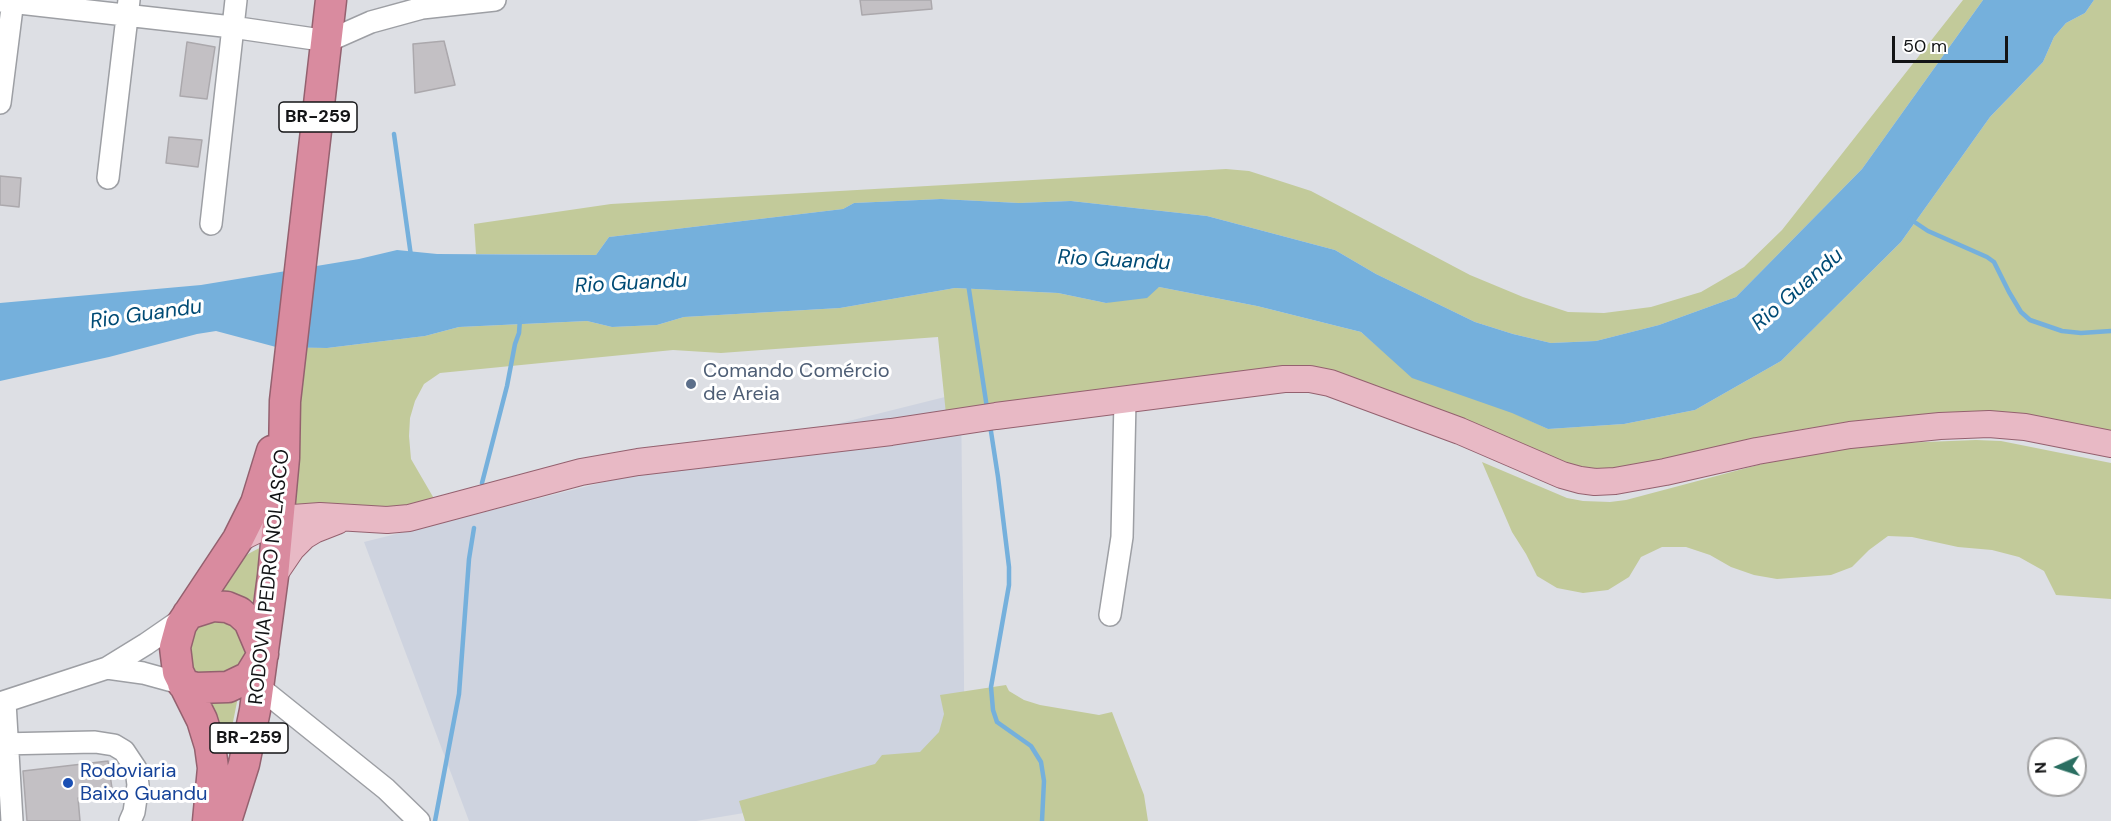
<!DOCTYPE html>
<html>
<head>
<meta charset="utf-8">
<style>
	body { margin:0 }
	#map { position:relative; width:2111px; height:821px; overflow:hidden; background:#dddfe4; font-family:"DM Sans",sans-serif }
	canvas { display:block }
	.north { position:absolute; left:2027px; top:737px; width:60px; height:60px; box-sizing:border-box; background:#fff; border:2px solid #a1a1a2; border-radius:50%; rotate:267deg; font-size:16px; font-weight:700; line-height:24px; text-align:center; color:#131416 }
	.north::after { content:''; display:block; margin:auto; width:21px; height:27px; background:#2a6e61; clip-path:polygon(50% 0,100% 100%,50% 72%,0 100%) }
	.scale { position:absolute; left:1892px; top:36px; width:116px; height:27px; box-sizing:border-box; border:3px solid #131416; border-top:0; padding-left:8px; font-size:18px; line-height:21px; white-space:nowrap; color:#131416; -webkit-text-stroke:4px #fff; paint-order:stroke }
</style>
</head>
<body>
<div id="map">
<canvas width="2111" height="821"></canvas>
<div class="north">N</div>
<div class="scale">50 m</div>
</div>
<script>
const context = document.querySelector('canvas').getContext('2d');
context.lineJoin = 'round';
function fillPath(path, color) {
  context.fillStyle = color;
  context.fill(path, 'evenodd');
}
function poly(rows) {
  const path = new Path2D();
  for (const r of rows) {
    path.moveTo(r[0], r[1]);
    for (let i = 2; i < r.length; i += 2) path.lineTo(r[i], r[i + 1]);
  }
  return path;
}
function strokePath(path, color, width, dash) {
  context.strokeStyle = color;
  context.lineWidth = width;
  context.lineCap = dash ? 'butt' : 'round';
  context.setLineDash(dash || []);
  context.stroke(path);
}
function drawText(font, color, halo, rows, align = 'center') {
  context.font = font + ' "DM Sans",sans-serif';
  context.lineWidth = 6;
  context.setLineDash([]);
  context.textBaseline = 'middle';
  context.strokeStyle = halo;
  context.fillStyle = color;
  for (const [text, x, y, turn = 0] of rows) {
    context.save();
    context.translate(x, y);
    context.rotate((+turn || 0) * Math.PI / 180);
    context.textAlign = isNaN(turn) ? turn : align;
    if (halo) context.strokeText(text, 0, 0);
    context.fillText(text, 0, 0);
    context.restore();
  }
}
fillPath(poly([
	[961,393,965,776,696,821,469,821,364,542]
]), '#ced3df');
fillPath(poly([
	[1963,0,1983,0,1862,169,1736,297,1659,325,1596,341,1551,343,1513,334,1475,322,1376,274,1335,250,1207,216,1071,201,1019,203,941,199,854,203,843,209,609,237,596,255,476,254,474,224,611,204,1226,169,1249,171,1311,191,1470,275,1523,297,1568,312,1604,313,1651,307,1701,292,1744,267,1782,230],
	[2094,0,2111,0,2111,440,1913,419,1848,422,1799,430,1621,477,1597,479,1323,373,946,414,938,337,721,353,673,350,440,373,424,384,415,401,410,418,409,436,411,459,436,502,419,507,286,513,299,347,327,348,425,336,459,327,587,321,612,327,657,325,684,317,840,308,955,288,1058,293,1106,303,1159,287,1257,306,1361,332,1384,352,1548,429,1624,424,1695,410,1781,361,1901,242,1990,117,2043,62,2054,37,2066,23,2085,13],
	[1976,440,2001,441,2111,463,2111,599,2056,595,2044,571,2019,557,1992,550,1958,547,1912,537,1888,536,1869,550,1852,567,1831,575,1777,579,1754,575,1731,567,1710,555,1686,547,1662,547,1641,557,1629,577,1608,590,1583,593,1557,588,1537,576,1526,554,1512,532,1482,462,1567,498,1583,501,1610,502,1626,500,1803,453,1850,445],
	[265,545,252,605,215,594,235,567,248,554],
	[230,619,247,643,246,654,236,671,207,677,198,673,191,666,187,636,200,620],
	[1006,685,1009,691,1024,700,1040,705,1099,715,1112,712,1144,795,1148,821,745,821,739,801,875,764,882,755,920,752,939,732,944,714,940,695],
	[238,697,225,762,202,700,221,703]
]), '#c2ca9a');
fillPath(poly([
	[1983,0,2094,0,2085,13,2066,23,2054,37,2043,62,1990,117,1901,242,1781,361,1695,410,1624,424,1548,429,1512,413,1412,378,1361,332,1257,306,1159,287,1147,298,1106,303,1058,293,955,288,840,308,684,317,657,325,612,327,587,321,459,327,425,336,327,348,276,347,216,331,197,334,109,357,0,381,0,303,201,285,359,259,397,250,437,254,596,255,609,237,843,209,854,203,941,199,1019,203,1071,201,1207,216,1335,250,1376,274,1475,322,1513,334,1551,343,1596,341,1659,325,1736,297,1862,169]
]), '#75b0dc');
strokePath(poly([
	[394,134,411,256],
	[1910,219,1928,231,1987,257,1994,262,2009,292,2021,312,2030,320,2062,331,2081,333,2111,331],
	[968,283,987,408],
	[990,425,998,477,1009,567,1009,585,991,687,993,710,997,722,1031,746,1041,762,1044,781,1042,821],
	[482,483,507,386,515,344,519,333,520,319],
	[435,821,459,694,469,559,474,528]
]), '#75b0dc', 4.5);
const building = poly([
	[860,0,931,0,932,9,862,15,860,0],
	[444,41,455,85,415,93,413,44,444,41],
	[187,42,215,47,207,99,180,96,187,42],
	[169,137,202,140,198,167,166,163,169,137],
	[0,176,21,178,19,207,0,205,0,176],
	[108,761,113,795,78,798,80,821,27,821,23,771,108,761]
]);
fillPath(building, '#c3c0c4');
strokePath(building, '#aba8ac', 1.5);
const minor = poly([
	[0,1,232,27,328,41,371,22,422,8,495,0],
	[0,103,13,0],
	[108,178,129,0],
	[211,224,236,0],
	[1110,615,1122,537,1125,401],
	[107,668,143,673,183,684],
	[259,687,386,789,419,821],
	[5,702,12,821],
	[0,703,107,668,146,644,188,615],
	[0,744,95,742,114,745,124,751,136,769,138,785,134,812,130,821]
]);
const major = poly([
	[238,539,279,519,320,516,387,520,409,518,581,472,638,462,891,432,996,416,1284,379,1310,379,1330,383,1460,431,1562,475,1580,480,1595,482,1615,481,1665,472,1757,451,1850,435,1940,426,1989,424,2025,427,2111,444],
	[273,576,292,548,304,536,314,530,337,521]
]);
const highway = poly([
	[183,684,196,688,228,687,249,677,263,654,249,621,239,612,227,607,213,606,188,614],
	[208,821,213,768,210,746,202,720,178,672,175,647,181,625,238,539,256,503,272,451],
	[226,821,244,764,255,710,273,576,284,458,285,401,331,0]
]);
strokePath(minor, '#9d9fa4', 24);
strokePath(major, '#94616f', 28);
strokePath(highway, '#94616f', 33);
strokePath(minor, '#fff', 21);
strokePath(major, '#e8b9c5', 26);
strokePath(highway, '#d98b9f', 30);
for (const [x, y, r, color] of [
	[691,384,6,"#5c6f8a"],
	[68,783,6,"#1a4fb4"]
]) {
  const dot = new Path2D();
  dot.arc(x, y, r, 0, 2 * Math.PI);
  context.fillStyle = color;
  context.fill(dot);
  strokePath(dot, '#fff', 2);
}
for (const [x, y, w] of [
	[318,117,78],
	[249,738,78]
]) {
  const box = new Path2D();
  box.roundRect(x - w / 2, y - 15, w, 30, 4.5);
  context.fillStyle = '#fff';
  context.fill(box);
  strokePath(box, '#131416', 1.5);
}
drawText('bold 18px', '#131416', null, [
	["BR-259",318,117],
	["BR-259",249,738]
]);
drawText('20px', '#4e5e75', '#fff', [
	["Comando Comércio",703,372],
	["de Areia",703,395]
], 'left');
drawText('20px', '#131416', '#fff', [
	["RODOVIA PEDRO NOLASCO",270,577,-84]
]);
drawText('20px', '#164399', '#fff', [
	["Rodoviaria",80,772],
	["Baixo Guandu",80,795]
], 'left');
drawText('italic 21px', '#004b75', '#fff', [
	["Rio Guandu",1114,261,3],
	["Rio Guandu",631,284,-3],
	["Rio Guandu",1798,290,-41],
	["Rio Guandu",146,315,-8]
]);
</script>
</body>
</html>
